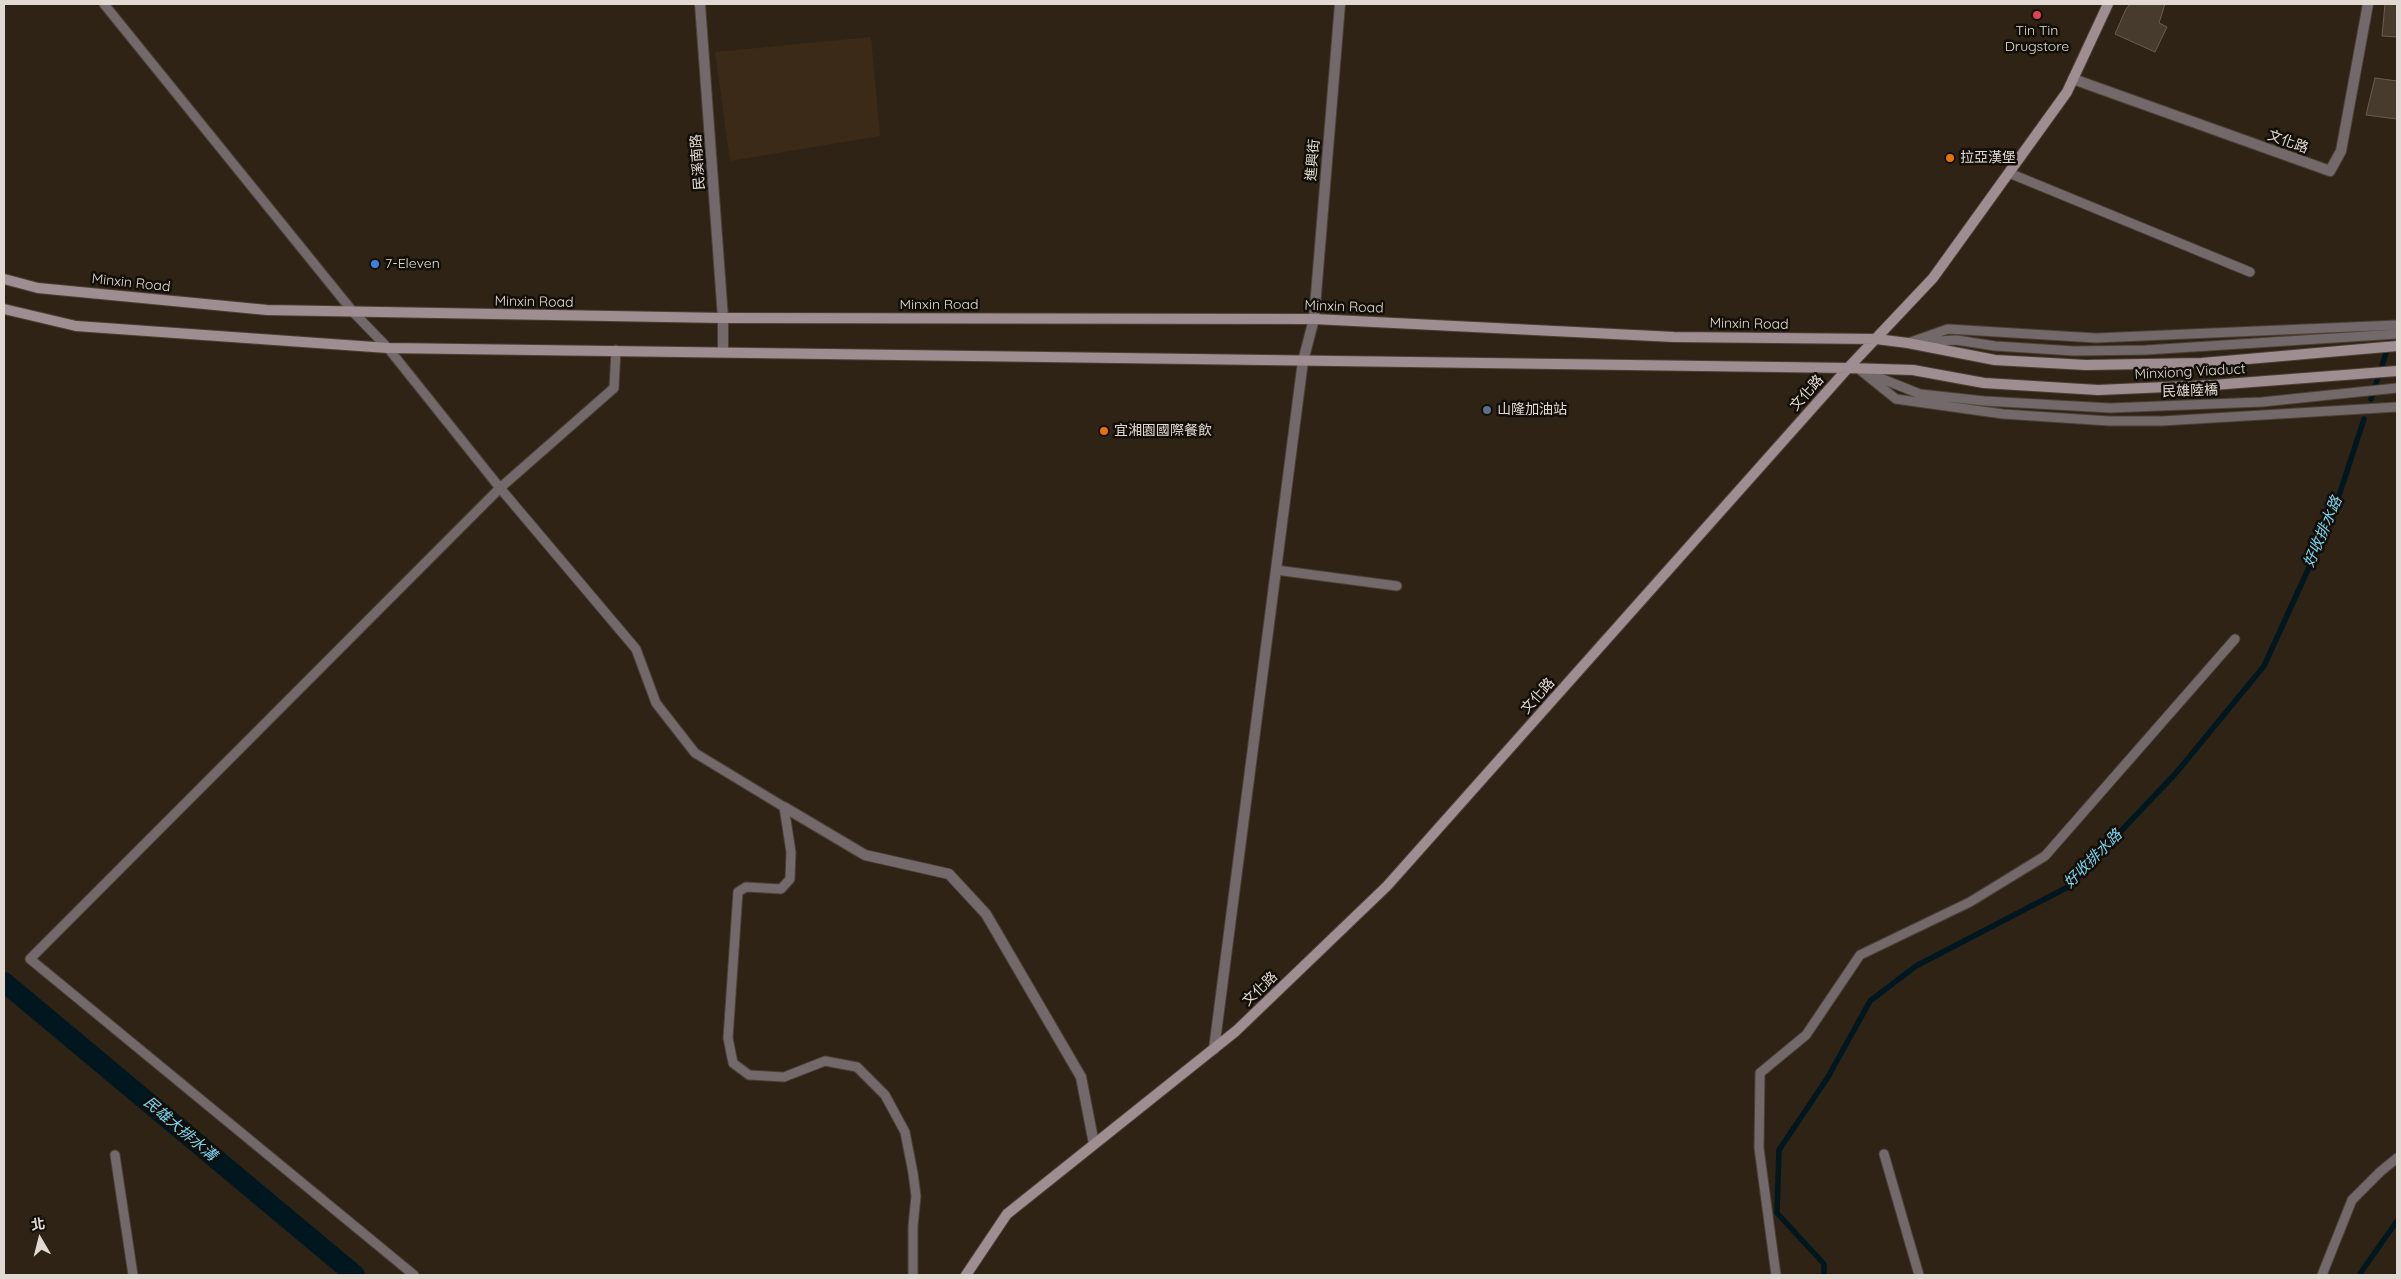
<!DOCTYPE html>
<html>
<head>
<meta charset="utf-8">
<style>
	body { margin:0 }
	#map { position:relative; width:2401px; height:1279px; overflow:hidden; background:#2f2316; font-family:Quicksand,"Noto Sans TC",sans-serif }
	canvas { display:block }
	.frame { position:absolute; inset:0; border:5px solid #e2dad2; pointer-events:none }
	.north { position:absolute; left:15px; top:1214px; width:50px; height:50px; -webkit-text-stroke:4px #130e08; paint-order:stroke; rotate:352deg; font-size:14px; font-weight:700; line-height:20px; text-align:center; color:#e2dad2 }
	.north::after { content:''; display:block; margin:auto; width:18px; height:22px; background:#e2dad2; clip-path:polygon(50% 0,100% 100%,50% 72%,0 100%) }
</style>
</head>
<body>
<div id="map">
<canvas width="2401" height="1279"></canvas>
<div class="frame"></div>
<div class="north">北</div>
</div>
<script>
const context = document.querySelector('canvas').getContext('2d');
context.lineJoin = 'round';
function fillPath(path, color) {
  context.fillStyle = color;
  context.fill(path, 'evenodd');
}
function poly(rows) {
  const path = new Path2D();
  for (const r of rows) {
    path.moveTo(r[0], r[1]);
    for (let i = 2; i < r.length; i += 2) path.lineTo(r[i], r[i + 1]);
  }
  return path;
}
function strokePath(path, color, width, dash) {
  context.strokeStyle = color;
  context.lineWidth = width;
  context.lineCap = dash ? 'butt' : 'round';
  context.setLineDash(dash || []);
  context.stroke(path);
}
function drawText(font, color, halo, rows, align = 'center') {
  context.font = font + ' Quicksand,"Noto Sans TC",sans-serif';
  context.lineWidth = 5;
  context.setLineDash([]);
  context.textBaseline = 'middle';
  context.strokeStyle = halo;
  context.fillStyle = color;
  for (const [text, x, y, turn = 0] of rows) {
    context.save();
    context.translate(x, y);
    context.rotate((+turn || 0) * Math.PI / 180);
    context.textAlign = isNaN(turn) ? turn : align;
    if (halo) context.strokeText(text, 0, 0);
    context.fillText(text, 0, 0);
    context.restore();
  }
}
fillPath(poly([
	[871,37,880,136,730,161,715,52]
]), '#3b2a17');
strokePath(poly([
	[2371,399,2392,335],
	[1824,1275,1824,1264,1777,1213,1779,1150,1828,1077,1870,1001,1916,966,2068,887,2176,773,2264,666,2332,517,2364,419],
	[2359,1275,2397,1221]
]), '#001720', 5.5);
strokePath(poly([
	[4,982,355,1275]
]), '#001720', 20);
const building = poly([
	[2130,4,2165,4,2159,23,2167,27,2155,52,2115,34,2126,9,2130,4],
	[2385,4,2397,4,2397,37,2382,36,2385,4],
	[2375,78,2397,81,2397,119,2366,115,2375,78]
]);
fillPath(building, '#463b2c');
strokePath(building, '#695e4e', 1);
const lane = poly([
	[104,4,354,313,388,348,500,488,636,649,656,703,695,753,784,807,791,852,790,879,781,889,746,887,738,892,728,1038,733,1063,749,1075,784,1077,825,1061,857,1067,885,1095,905,1132,913,1173,916,1196,913,1226,913,1275],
	[2009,173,2250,272],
	[1921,342,1956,340,1995,346,2074,351,2146,350,2397,334],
	[1908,343,1948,329,2096,338,2397,325],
	[1860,370,1896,399,2003,414,2109,421,2162,421,2397,407],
	[1870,374,1920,394,1984,401,2110,408,2262,402,2397,388],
	[1276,570,1397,586],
	[1884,1154,1919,1275],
	[115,1155,133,1275],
	[414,1275,30,959,500,488,614,388,616,350],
	[1776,1275,1759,1148,1760,1073,1806,1035,1860,955,1970,902,2045,856,2235,639],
	[2322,1275,2352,1200,2380,1172,2397,1158]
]);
const street = poly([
	[700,4,723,318,723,352],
	[2073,79,2330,171,2341,151,2368,4],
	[784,807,865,855,949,874,986,914,1081,1077,1094,1144],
	[1214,1049,1303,361,1314,319,1340,4]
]);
const secondary = poly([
	[4,279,38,288,267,310,723,318,1314,319,1674,337,1876,339,1908,343,1995,360,2086,365,2202,363,2397,346],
	[4,309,76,326,388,348,1848,368,1913,370,1984,383,2098,390,2213,385,2397,371],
	[966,1275,1007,1214,1236,1031,1387,886,1848,368,1933,278,2067,92,2108,4]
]);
strokePath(lane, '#4c4034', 11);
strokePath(street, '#4c4034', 12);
strokePath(secondary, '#4c4034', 12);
strokePath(lane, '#73686a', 9);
strokePath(street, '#73686a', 10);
strokePath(secondary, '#9f8e91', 10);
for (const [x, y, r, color] of [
	[2037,15,5,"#e0444e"],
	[1950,158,5,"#e8710a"],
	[375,264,5,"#3f7fe0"],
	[1487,410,5,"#5c6f8a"],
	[1104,431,5,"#e8710a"]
]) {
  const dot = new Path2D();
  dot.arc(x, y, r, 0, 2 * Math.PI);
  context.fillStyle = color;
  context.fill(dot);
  strokePath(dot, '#130e08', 2);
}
drawText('14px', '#e2dad2', '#130e08', [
	["Tin Tin",2037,31,"center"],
	["Drugstore",2037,47,"center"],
	["拉亞漢堡",1960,158],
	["7-Eleven",385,264],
	["山隆加油站",1497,410],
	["宜湘園國際餐飲",1114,431]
], 'left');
drawText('14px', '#e2dad2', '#130e08', [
	["文化路",2288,142,20],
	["進興街",1313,160,-85],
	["民溪南路",698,162,-94],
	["Minxin Road",131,283,6],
	["Minxin Road",534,302,1],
	["Minxin Road",939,305],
	["Minxin Road",1344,307,2],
	["Minxin Road",1749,324,1],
	["Minxiong Viaduct",2190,372,-3],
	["民雄陸橋",2190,391,-2],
	["文化路",1807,393,-48],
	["文化路",1538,696,-48],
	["文化路",1260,989,-44]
]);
drawText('italic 15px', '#79d4f1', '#130e08', [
	["好收排水路",2323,532,-67],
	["好收排水路",2093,859,-45],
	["民雄大排水溝",180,1129,40]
]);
</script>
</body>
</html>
